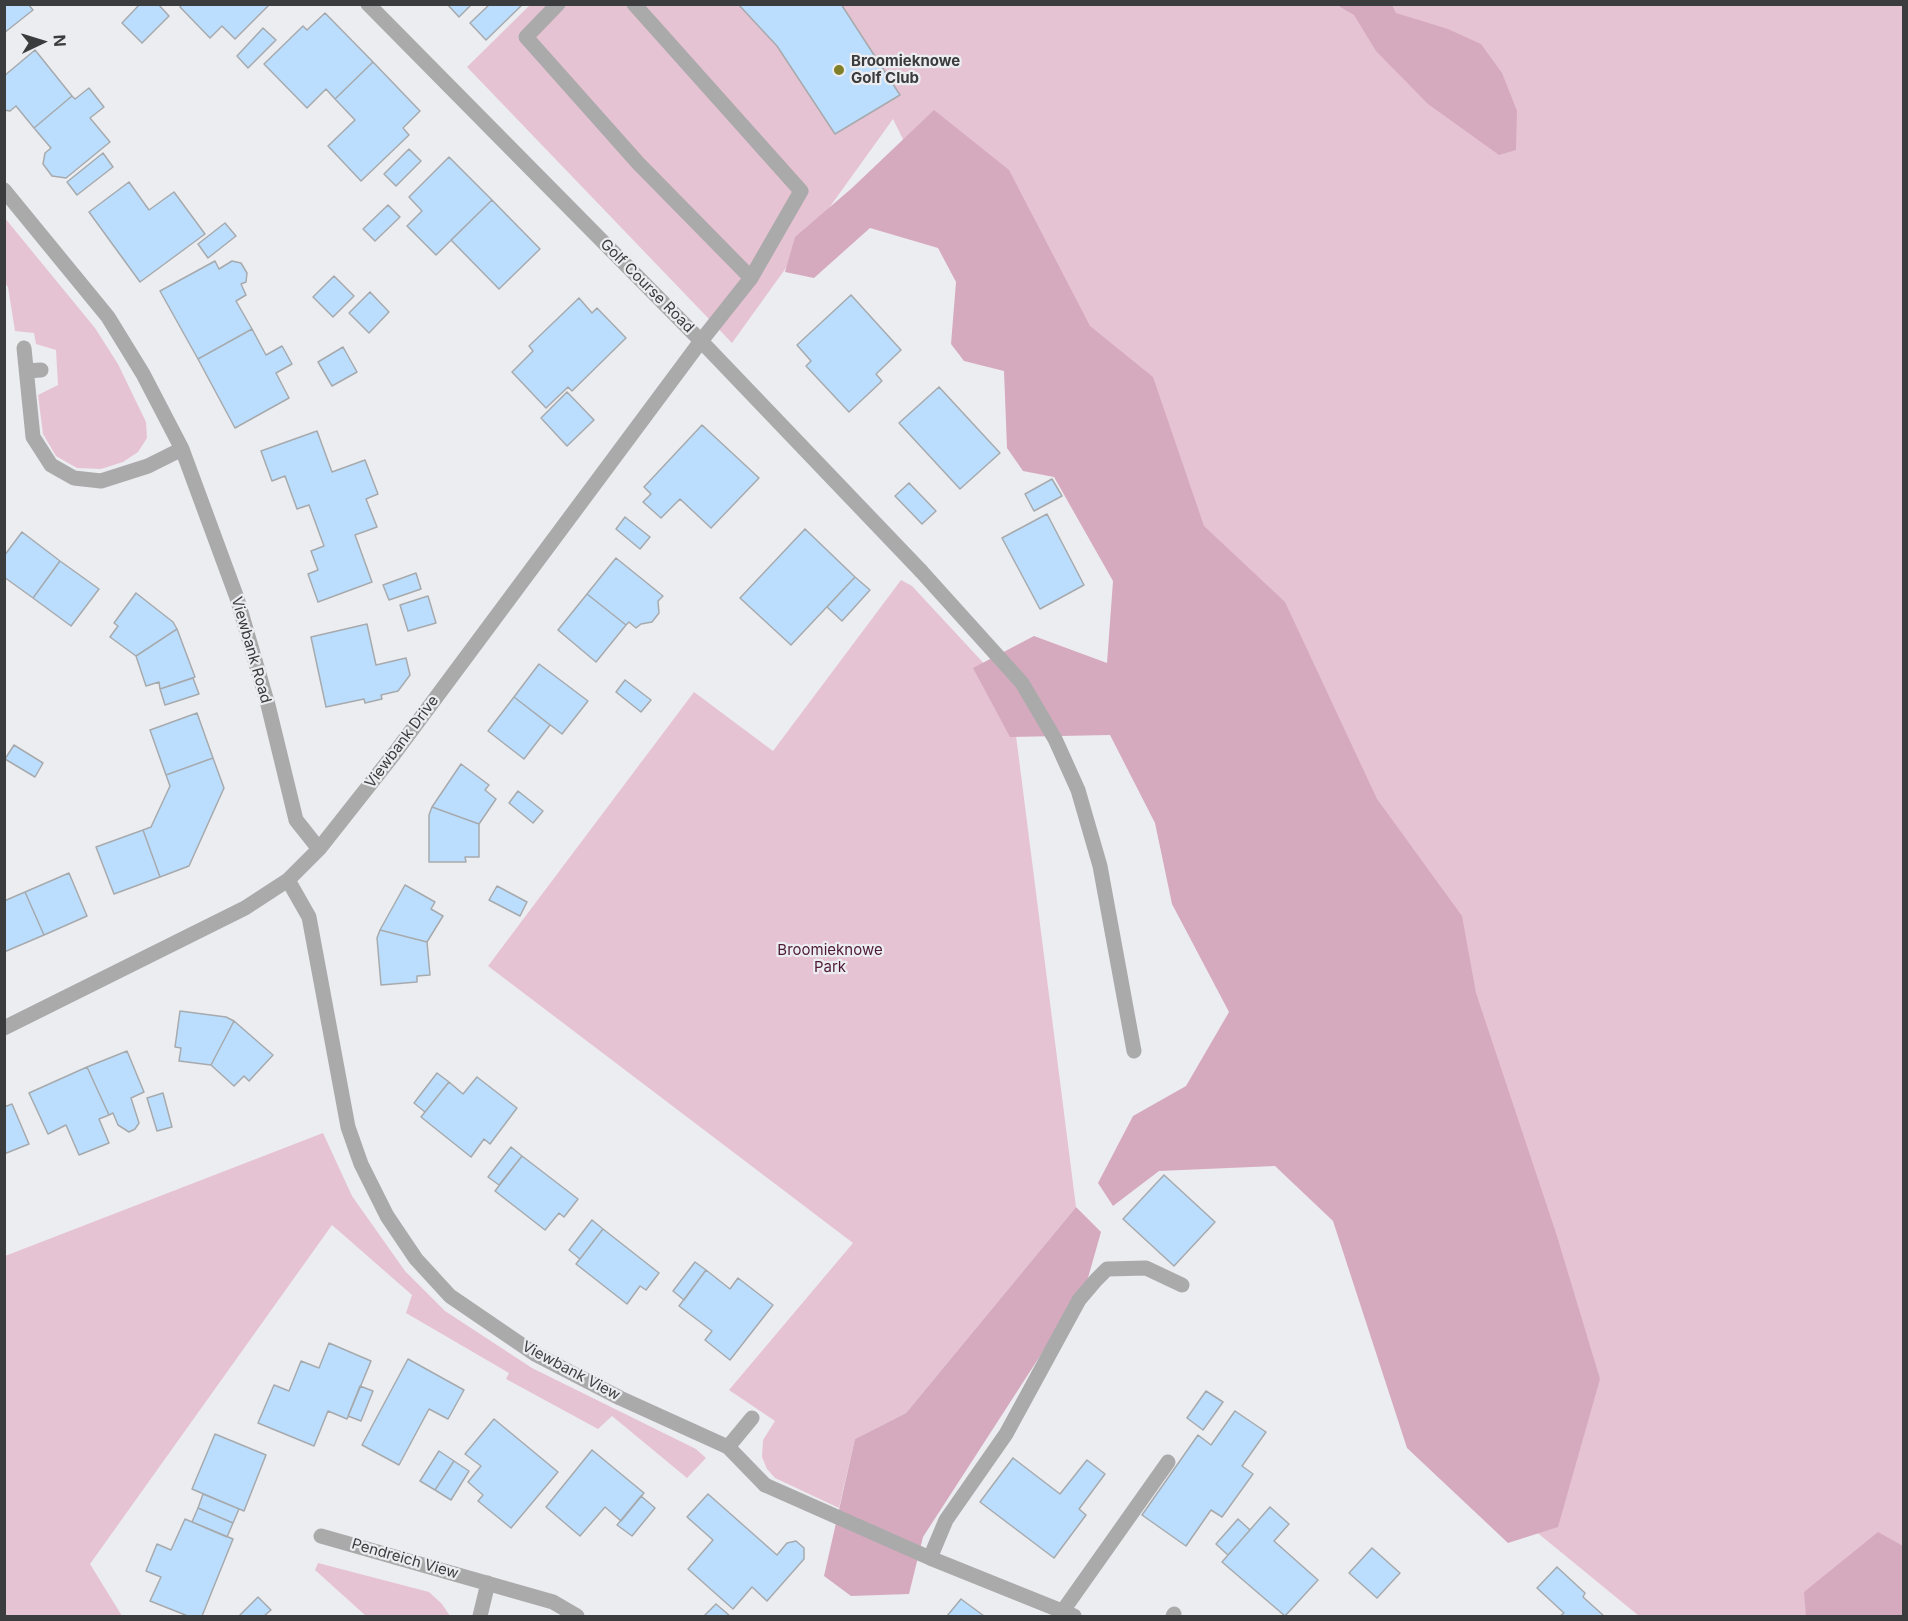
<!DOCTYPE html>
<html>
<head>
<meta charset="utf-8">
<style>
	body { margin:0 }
	#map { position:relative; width:1908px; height:1621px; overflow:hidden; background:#ecedf1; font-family:Inter,sans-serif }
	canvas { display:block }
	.frame { position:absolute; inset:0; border:6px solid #3b3c3d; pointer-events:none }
	.north { position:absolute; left:12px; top:12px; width:60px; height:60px; -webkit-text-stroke:4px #ecedf1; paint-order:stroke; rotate:86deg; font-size:16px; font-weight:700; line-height:24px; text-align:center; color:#3b3c3d }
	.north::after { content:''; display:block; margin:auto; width:21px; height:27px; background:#3b3c3d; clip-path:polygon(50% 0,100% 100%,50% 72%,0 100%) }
</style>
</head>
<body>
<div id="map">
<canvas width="1908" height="1621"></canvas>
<div class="frame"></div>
<div class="north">N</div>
</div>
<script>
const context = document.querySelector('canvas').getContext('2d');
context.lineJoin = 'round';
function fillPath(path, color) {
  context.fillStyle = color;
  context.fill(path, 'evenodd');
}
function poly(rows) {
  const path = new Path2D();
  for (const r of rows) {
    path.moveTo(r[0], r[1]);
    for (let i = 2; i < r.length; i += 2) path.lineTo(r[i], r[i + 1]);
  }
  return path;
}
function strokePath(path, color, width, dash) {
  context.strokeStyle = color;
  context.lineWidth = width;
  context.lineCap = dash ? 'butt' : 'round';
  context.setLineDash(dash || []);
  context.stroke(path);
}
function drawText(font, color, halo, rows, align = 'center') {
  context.font = font + ' Inter,sans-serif';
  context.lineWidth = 4.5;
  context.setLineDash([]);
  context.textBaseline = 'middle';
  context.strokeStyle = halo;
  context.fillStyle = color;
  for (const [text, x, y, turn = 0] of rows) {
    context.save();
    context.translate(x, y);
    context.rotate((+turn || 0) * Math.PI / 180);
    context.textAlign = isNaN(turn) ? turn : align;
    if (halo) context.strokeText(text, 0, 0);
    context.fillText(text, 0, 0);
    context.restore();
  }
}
fillPath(poly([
	[531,4,1903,5,1903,1616,1639,1616,1413,1431,1121,585,893,119,732,343,467,67],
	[4,217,95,328,118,364,146,422,147,438,138,452,123,462,101,469,77,468,56,456,43,434,38,395,58,385,56,350,36,344,34,333,15,331,8,287,5,283],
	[901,580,912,586,990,670,1012,704,1076,1207,906,1413,855,1439,839,1508,775,1478,767,1469,762,1457,763,1440,775,1421,729,1390,853,1243,488,966,694,692,773,751],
	[323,1133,352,1196,405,1271,445,1311,532,1368,696,1449,706,1458,687,1478,612,1416,598,1429,506,1379,509,1373,406,1313,412,1295,332,1225,90,1564,122,1616,5,1616,5,1256],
	[318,1563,429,1592,442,1604,450,1616,366,1616,315,1570]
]), '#e6c3d3');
fillPath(poly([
	[1337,5,1392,5,1396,13,1448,29,1481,44,1502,73,1517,111,1516,150,1499,155,1428,104,1376,51,1354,15],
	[934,110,1009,170,1090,326,1153,377,1204,526,1285,602,1377,799,1462,916,1476,993,1556,1233,1600,1379,1558,1527,1508,1543,1407,1448,1333,1221,1275,1166,1159,1171,1113,1206,1098,1183,1133,1116,1186,1086,1229,1012,1172,904,1155,823,1110,735,1010,737,973,668,1034,636,1107,663,1113,581,1054,477,1023,471,1007,448,1004,371,964,361,951,344,956,282,938,248,870,228,814,278,785,272,795,237,852,188],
	[1076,1207,1101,1232,1086,1285,923,1537,909,1594,851,1596,824,1576,855,1439,906,1413],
	[1878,1532,1903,1546,1903,1616,1806,1616,1804,1592]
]), '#d6aabe');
const building = poly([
	[4,4,28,4,33,10,4,33,4,4],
	[140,4,158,4,169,16,142,43,122,23,140,4],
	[182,4,270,4,235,39,222,26,210,38,180,7,182,4],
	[447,4,472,4,459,17,447,4],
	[490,4,523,4,486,40,470,23,490,4],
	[738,4,841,4,900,95,835,134,777,46,738,4],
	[325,13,373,62,335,99,326,89,307,108,264,64,303,26,307,30,325,13],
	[263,28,276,40,248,68,237,56,263,28],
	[35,50,72,96,34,128,16,106,10,111,4,110,4,76,35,50],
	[373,62,420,111,403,128,409,135,361,181,328,146,355,120,335,99,373,62],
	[89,88,104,107,90,118,110,142,66,178,52,176,43,164,45,153,51,148,34,128,72,96,75,99,89,88],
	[409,149,421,161,396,186,384,174,409,149],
	[103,153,113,167,77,195,67,182,103,153],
	[449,157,492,200,436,255,407,226,422,211,409,197,449,157],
	[129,182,149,210,174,192,205,234,140,282,89,212,129,182],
	[492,200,540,249,499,289,451,240,492,200],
	[388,205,400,217,375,241,363,229,388,205],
	[225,223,236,236,208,258,198,244,225,223],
	[215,261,219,269,232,261,241,263,247,273,246,282,241,284,246,295,236,301,252,329,198,359,160,291,215,261],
	[334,276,354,296,333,317,313,297,334,276],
	[370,292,389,312,369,333,349,313,370,292],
	[851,295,901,350,876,374,882,381,849,412,806,366,811,361,797,345,851,295],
	[579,298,592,313,597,308,626,338,572,391,568,387,546,408,512,372,533,351,529,346,579,298],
	[252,329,266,355,282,346,292,364,276,373,289,398,235,428,198,359,252,329],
	[343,347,357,372,332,386,318,362,343,347],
	[939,387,1000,453,960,489,899,423,939,387],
	[567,392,594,420,567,446,541,418,567,392],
	[702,425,759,478,711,528,680,499,661,518,643,502,651,494,644,487,702,425],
	[317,431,332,472,365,460,378,494,366,499,377,527,355,535,372,582,318,602,308,574,318,570,311,551,324,546,309,505,297,509,285,476,272,481,261,451,317,431],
	[1052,479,1062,496,1034,511,1025,494,1052,479],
	[909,483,936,511,922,524,895,496,909,483],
	[1047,514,1084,585,1040,609,1002,538,1047,514],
	[625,517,650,537,640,549,616,529,625,517],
	[805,529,855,577,791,645,740,598,805,529],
	[22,532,60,561,33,598,4,577,4,556,22,532],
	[616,558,663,596,658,601,659,613,652,622,641,624,636,628,629,622,626,625,587,594,616,558],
	[60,561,99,589,71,626,33,598,60,561],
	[416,573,421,589,389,600,383,585,416,573],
	[855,577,870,590,842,621,827,607,855,577],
	[136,593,173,622,177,629,136,656,110,637,118,626,114,623,136,593],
	[587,594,626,625,596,662,558,630,587,594],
	[428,596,436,623,408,631,400,605,428,596],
	[367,624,376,665,406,658,410,675,398,691,381,695,382,699,365,703,364,699,326,707,311,637,367,624],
	[177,629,195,677,160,689,159,682,146,686,136,656,177,629],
	[539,664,588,701,562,734,514,697,539,664],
	[193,678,199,694,165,705,160,689,193,678],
	[625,680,651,700,641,712,616,692,625,680],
	[514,697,550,725,524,759,488,731,514,697],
	[197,713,213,758,166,775,150,730,197,713],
	[14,745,43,763,35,777,5,759,14,745],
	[213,758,224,788,189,866,160,877,143,830,151,827,170,786,166,775,213,758],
	[461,764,489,785,485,790,496,799,479,824,432,807,461,764],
	[518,791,543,811,533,823,509,803,518,791],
	[432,807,479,824,479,857,465,857,466,862,429,862,429,815,432,807],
	[143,830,160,877,114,894,96,847,143,830],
	[69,873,87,916,44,935,25,892,69,873],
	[405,885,435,902,431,909,443,916,427,942,380,930,405,885],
	[497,886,527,902,520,916,489,900,497,886],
	[25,892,44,935,4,952,4,901,25,892],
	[380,930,427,942,430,975,417,976,417,982,381,985,377,938,380,930],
	[180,1011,226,1017,234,1021,211,1065,179,1061,181,1048,175,1047,180,1011],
	[234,1021,273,1055,249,1081,244,1076,234,1086,211,1065,234,1021],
	[127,1051,144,1092,131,1098,139,1123,135,1129,129,1132,118,1125,113,1113,109,1115,87,1067,127,1051],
	[87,1067,109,1115,99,1119,109,1143,79,1155,66,1125,48,1134,29,1093,87,1067],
	[437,1073,449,1082,425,1112,414,1103,437,1073],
	[477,1077,517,1108,490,1144,484,1139,471,1157,421,1117,449,1082,463,1094,477,1077],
	[163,1093,172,1127,157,1131,147,1098,163,1093],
	[12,1104,29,1144,4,1154,4,1107,12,1104],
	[511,1147,522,1156,499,1185,488,1177,511,1147],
	[522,1156,578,1199,564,1217,559,1213,545,1230,495,1191,522,1156],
	[1164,1175,1215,1222,1174,1266,1123,1219,1164,1175],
	[592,1220,603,1229,580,1259,569,1250,592,1220],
	[603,1229,659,1273,646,1290,640,1286,627,1304,576,1264,603,1229],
	[695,1262,706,1270,684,1300,673,1291,695,1262],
	[706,1270,730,1289,738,1278,773,1305,730,1360,705,1340,712,1331,679,1306,706,1270],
	[329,1343,371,1361,347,1419,328,1411,314,1446,258,1423,274,1385,289,1391,301,1361,319,1368,329,1343],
	[408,1359,464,1390,448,1419,429,1409,399,1465,362,1445,408,1359],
	[360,1386,373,1391,361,1421,348,1416,360,1386],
	[1206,1391,1223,1402,1203,1430,1187,1418,1206,1391],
	[1235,1411,1266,1432,1242,1466,1253,1474,1222,1517,1211,1510,1186,1546,1142,1515,1198,1435,1211,1445,1235,1411],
	[494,1419,558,1472,511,1528,478,1501,483,1495,468,1482,481,1466,465,1454,494,1419],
	[215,1434,266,1455,244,1511,192,1489,215,1434],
	[592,1450,644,1493,621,1521,605,1507,580,1536,546,1507,592,1450],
	[439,1451,454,1461,435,1490,420,1481,439,1451],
	[1013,1458,1060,1494,1087,1460,1105,1474,1079,1509,1086,1515,1054,1558,980,1502,1013,1458],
	[454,1461,469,1471,451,1500,435,1490,454,1461],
	[203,1494,239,1509,233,1523,198,1508,203,1494],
	[708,1494,777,1555,787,1543,796,1541,804,1548,804,1559,767,1601,752,1587,733,1609,688,1569,713,1540,687,1517,708,1494],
	[641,1496,655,1508,632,1536,617,1525,641,1496],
	[1270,1507,1289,1524,1274,1541,1318,1580,1285,1616,1222,1562,1270,1507],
	[198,1508,233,1523,227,1537,192,1522,198,1508],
	[185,1519,233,1539,202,1616,188,1616,150,1601,161,1577,146,1571,157,1544,171,1550,185,1519],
	[1238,1519,1250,1530,1228,1555,1216,1544,1238,1519],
	[1372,1548,1400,1573,1377,1598,1349,1573,1372,1548],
	[1557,1567,1585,1593,1583,1597,1604,1616,1560,1616,1564,1613,1537,1588,1557,1567],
	[258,1597,271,1610,264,1616,239,1616,258,1597],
	[961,1599,984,1616,947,1616,961,1599],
	[716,1604,730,1616,704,1616,716,1604]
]);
fillPath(building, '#bbdefe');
strokePath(building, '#a7aaad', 1.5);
strokePath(poly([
	[558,4,526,37,638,163,751,278],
	[634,4,801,191,751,278,701,341],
	[27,371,41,370],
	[921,571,1022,683,1055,739,1078,790,1100,866,1134,1051],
	[728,1447,752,1418],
	[765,1485,930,1558,1074,1616],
	[930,1558,946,1520,1006,1434,1079,1300,1096,1280,1107,1269,1146,1268,1182,1285],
	[1062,1612,1168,1462],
	[1173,1616,1174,1614]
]), '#abaaab', 15);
strokePath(poly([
	[368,4,701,341,921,571],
	[4,190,108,317,143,374,182,449,237,598,268,705,296,820,319,849],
	[24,348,33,437,51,465,74,478,101,481,148,466,182,449],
	[288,880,309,917,348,1127,361,1164,387,1216,416,1259,450,1296,535,1354,620,1398,728,1447,765,1485],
	[4,1028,245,908,288,880,319,849,394,754,701,341],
	[321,1536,553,1602,577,1616],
	[480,1616,488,1583]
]), '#abaaab', 15);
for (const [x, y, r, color] of [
	[839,70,6,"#817f27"]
]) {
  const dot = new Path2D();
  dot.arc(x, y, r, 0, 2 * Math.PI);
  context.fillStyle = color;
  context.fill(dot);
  strokePath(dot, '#ecedf1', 2);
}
drawText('bold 15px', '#3b3c3d', '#ecedf1', [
	["Broomieknowe",851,61],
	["Golf Club",851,78]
], 'left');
drawText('15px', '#3b3c3d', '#ecedf1', [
	["Golf Course Road",647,286,45],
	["Viewbank Road",251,650,74],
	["Viewbank Drive",402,742,-53],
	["Viewbank View",571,1371,28],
	["Pendreich View",405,1559,16]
]);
drawText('15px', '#4e1a37', '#ecedf1', [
	["Broomieknowe",830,950],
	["Park",830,967]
]);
</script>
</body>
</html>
